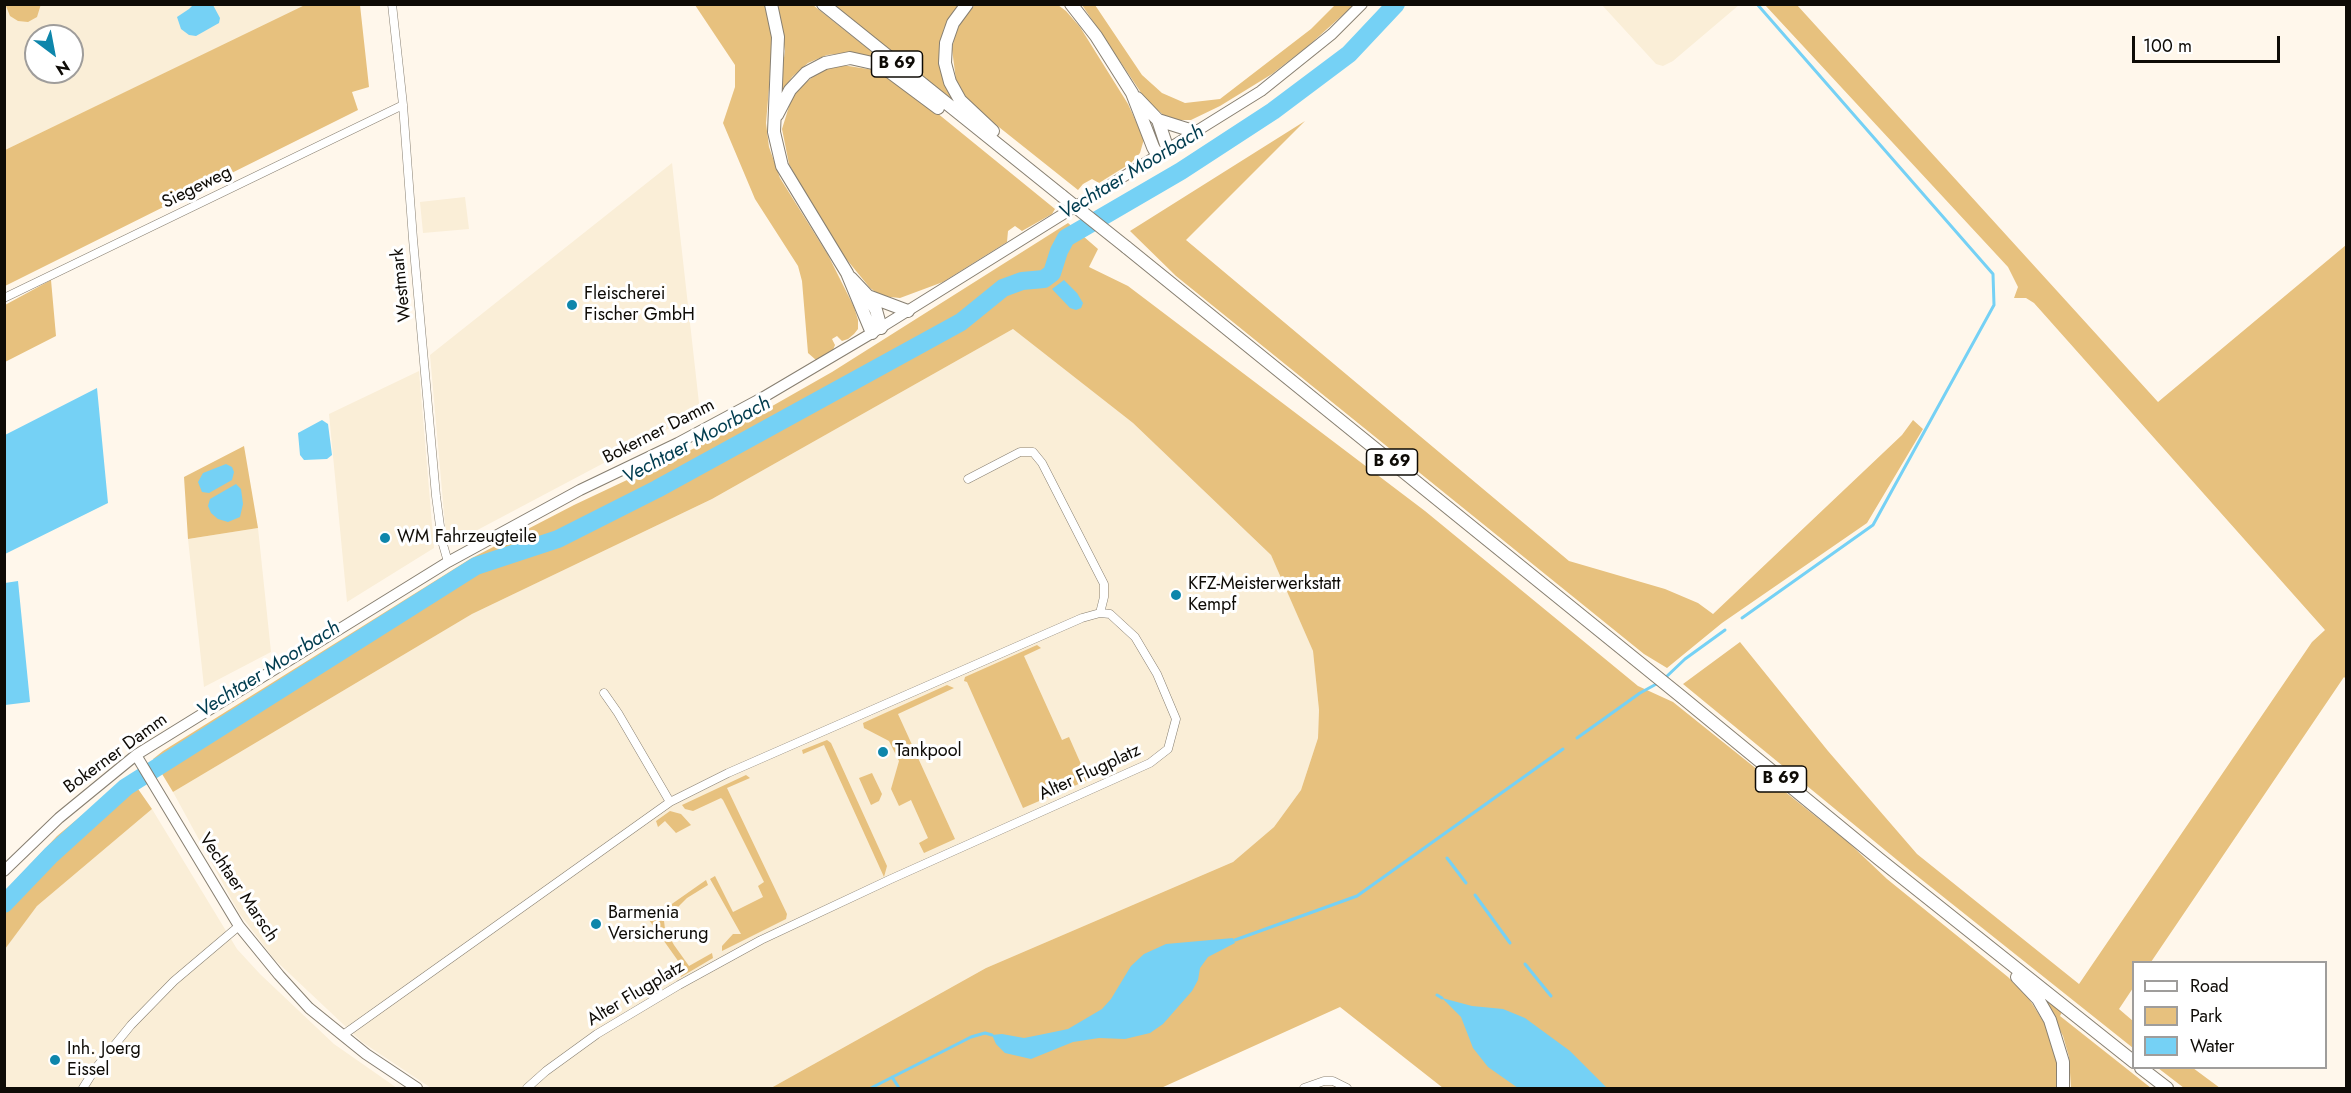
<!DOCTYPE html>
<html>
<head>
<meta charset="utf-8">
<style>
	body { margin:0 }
	#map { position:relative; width:2351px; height:1093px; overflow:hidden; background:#fff7eb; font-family:Jost,sans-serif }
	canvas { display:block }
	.frame { position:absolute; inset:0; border:6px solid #0e0b06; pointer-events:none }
	.legend { position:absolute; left:2132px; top:961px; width:195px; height:108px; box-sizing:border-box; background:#fff; border:2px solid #9f9d9b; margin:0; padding:8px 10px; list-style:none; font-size:18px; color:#0e0b06 }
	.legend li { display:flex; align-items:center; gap:12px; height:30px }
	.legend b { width:30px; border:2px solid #9f9d9b }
	.north { position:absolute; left:24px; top:24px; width:60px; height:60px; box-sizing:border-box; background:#fff; border:2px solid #9f9d9b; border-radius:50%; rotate:148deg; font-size:16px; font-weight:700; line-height:24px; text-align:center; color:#0e0b06 }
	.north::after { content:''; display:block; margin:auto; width:21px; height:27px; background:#0e86ab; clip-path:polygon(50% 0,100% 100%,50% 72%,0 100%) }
	.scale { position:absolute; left:2132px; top:36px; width:148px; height:27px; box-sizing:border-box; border:3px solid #0e0b06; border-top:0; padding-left:8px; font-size:18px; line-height:21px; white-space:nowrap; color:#0e0b06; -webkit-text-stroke:4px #fff; paint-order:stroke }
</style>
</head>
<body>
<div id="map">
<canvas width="2351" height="1093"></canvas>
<div class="frame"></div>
<ul class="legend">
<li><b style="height:8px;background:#fff"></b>Road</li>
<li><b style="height:16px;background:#e7c17e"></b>Park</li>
<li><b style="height:16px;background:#75d1f5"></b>Water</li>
</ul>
<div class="north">N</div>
<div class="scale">100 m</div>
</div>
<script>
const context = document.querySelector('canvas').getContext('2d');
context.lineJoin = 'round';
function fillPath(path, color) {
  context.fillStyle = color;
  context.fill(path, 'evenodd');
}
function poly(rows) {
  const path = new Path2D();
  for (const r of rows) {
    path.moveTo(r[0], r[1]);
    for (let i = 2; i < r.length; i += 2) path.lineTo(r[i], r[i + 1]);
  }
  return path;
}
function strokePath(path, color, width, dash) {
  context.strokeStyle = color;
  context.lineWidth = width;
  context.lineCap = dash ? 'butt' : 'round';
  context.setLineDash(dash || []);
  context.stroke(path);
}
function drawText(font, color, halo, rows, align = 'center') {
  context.font = font + ' Jost,sans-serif';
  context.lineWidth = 6;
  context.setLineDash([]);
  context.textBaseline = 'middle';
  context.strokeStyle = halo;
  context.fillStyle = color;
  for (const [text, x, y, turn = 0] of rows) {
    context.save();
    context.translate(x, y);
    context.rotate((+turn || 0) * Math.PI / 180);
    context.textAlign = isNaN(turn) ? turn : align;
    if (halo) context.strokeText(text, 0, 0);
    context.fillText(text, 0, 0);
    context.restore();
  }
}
fillPath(poly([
	[5,5,307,5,5,150],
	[36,36,72,36,72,72,36,72],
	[1602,5,1739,5,1673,61,1663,66,1656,64],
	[672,163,700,412,451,544,446,536,430,355],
	[465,197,469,229,423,233,420,202],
	[1013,329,1133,423,1271,555,1313,651,1319,710,1318,738,1301,790,1274,827,1233,862,986,968,771,1088,431,1088,362,1042,274,959,239,913,173,792,472,614,712,499],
	[419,371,434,548,347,602,329,414],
	[258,528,271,652,204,687,188,539],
	[152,809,237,949,260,974,334,1044,397,1088,5,1088,4,949,37,906]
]), '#faeed7');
fillPath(poly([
	[41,4,37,17,28,22,18,21,10,16,6,6,7,5],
	[307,4,360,5,369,87,352,92,358,110,5,286,5,150],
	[695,5,766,5,773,41,766,123,769,147,780,178,828,255,854,307,858,320,858,329,854,334,848,339,842,341,837,336,832,339,835,345,833,350,816,360,808,353,802,281,798,266,755,199,723,123,735,87,735,65],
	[778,5,813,5,876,55,873,57,845,53,827,55,808,63,792,77,782,93,779,92,785,51],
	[834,5,959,5,944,28,940,48,941,68,953,99,952,100],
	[975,5,1058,5,1066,11,1080,27,1128,104,1144,139,1140,153,1131,163,1099,183,1092,179,1083,184,1078,190,970,104,956,80,952,49,955,35,962,19],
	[1082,5,1095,5,1142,75,1162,93,1185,103,1220,99,1311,29,1335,5,1354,5,1308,46,1272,74,1220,106,1191,120,1178,120,1168,119,1146,100],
	[1765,5,1797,5,2158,402,2346,245,2346,679,2344,677,2151,962,2134,962,2133,988,2119,1009,2133,1021,2133,1048,1902,864,1683,684,1740,642,1828,751,1917,854,2079,984,2312,642,2325,630,2034,303,2026,298,2014,298,2018,287,2008,267],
	[842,65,874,70,899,82,1055,209,1052,214,1022,231,1015,226,1008,231,1007,242,943,282,900,298,881,296,870,288,843,255,803,190,789,164,782,129,791,100,799,88,814,76,829,68],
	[1305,121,1186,240,1569,561,1665,589,1698,603,1713,614,1902,435,1913,420,1923,429,1867,523,1722,623,1667,668,1644,654,1176,276,1130,231],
	[1068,223,1098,249,1089,267,1128,286,1425,511,1638,686,1673,702,1849,843,1887,879,2008,977,2028,997,2048,1029,2058,1065,2058,1088,1443,1088,1340,1007,1161,1088,771,1088,986,968,1233,862,1274,827,1301,790,1318,738,1319,710,1313,651,1271,555,1133,423,1013,329,712,499,472,614,173,792,153,759,163,751,470,559,574,505,716,438,832,372],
	[51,280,56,336,5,362,5,305],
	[244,446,258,528,188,539,184,477],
	[1037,645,1041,648,1024,656,1062,740,1069,737,1088,780,1023,808,967,682,964,681,965,677],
	[947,685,954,688,898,714,955,839,924,853,919,843,928,838,911,800,899,806,891,789,899,761,889,741,864,728,863,723],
	[827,740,831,743,887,866,884,877,824,745,803,754,802,750],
	[872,773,882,794,879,801,871,805,859,778],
	[746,775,750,778,727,788,787,914,786,919,722,951,722,946,733,934,741,934,710,879,715,876,733,912,763,897,758,886,764,882,723,800,721,798,693,811,685,809,682,805],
	[129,776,152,809,37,906,5,949,5,891,57,836],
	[670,811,681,814,691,825,676,833,665,821,658,827,656,821],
	[706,880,708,885,687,898,664,921,665,929,674,945,689,966,712,953,713,958,681,977,676,970,681,965,649,920],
	[2043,997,2062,1012,2060,1016,2151,1088,2071,1088,2069,1057,2063,1036],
	[2158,1068,2193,1068,2220,1088,2184,1088]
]), '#e7c17e');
fillPath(poly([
	[213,5,220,18,219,23,196,36,189,35,181,29,177,17,189,9,193,5],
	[1064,280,1077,293,1083,303,1081,308,1076,310,1070,308,1052,289],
	[97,388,108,503,5,554,5,435],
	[322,420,328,424,332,455,327,459,304,460,300,455,298,433],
	[226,464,232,467,234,472,232,480,209,493,202,492,198,482,203,473],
	[236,484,241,489,243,504,240,517,228,522,218,519,211,513,208,506,210,499],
	[18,581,30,702,5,705,5,583],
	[1233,938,1235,943,1208,957,1200,968,1198,980,1192,991,1163,1024,1150,1033,1125,1039,1099,1038,1073,1042,1031,1059,1005,1053,996,1044,992,1035,1002,1034,1024,1038,1044,1034,1068,1029,1102,1009,1111,999,1131,966,1144,954,1166,944],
	[1442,998,1472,1006,1503,1009,1525,1018,1570,1051,1607,1088,1518,1088,1488,1067,1473,1048,1461,1017]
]), '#75d1f5');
strokePath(poly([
	[1742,618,1873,525,1994,305,1993,274,1757,4],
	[1665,678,1685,659,1725,630],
	[1577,738,1640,693,1660,682],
	[1447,858,1466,883],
	[1475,895,1510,943],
	[1235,940,1357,896,1563,749],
	[1525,964,1551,996],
	[1437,995,1442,998],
	[892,1077,899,1088],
	[871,1088,971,1037,985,1033,992,1035]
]), '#75d1f5', 3);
strokePath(poly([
	[4,904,51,855,126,787,476,566,558,539,657,489,961,322,1003,288,1022,281,1044,279,1052,273,1059,251,1066,238,1181,171,1273,111,1349,54,1396,4]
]), '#75d1f5', 18);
const street = poly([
	[392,4,403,105,413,239,436,496,442,541,448,562],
	[4,298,403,105],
	[968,479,1020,452,1033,452,1042,463,1104,584,1104,597,1100,613],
	[604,693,618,713,670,802],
	[343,1035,670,802,728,773,1082,618,1100,613,1110,614,1135,637,1157,674,1176,719,1168,749,1150,763,891,879,761,940,679,985,597,1034,546,1071,527,1088],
	[83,1088,95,1069,131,1025,174,981,239,926],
	[1304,1088,1324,1081,1333,1081,1347,1088]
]);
const secondary = poly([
	[136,755,239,926,279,975,309,1008,366,1054,417,1088],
	[4,871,59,818,136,755,448,562,580,490,678,443,762,398,872,333,1261,91,1332,34,1362,4]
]);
const primary = poly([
	[771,4,778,37,774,132,782,166,847,273,872,333],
	[823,4,1062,196],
	[967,4,953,23,946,43,945,63,950,82,960,100,993,131],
	[1071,4,1096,36,1132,93,1153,147,1158,156],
	[1137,98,1158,120,1168,150],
	[777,115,790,90,806,73,825,63,850,58,877,64,887,70,938,108],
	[1158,120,1196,132],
	[1126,247,1683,698,1879,859,2134,1062],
	[851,278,868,296,876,310,881,328],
	[868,296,908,311],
	[2017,977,2038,999,2050,1020,2063,1062,2063,1088],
	[2141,1068,2167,1088]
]);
strokePath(street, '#877f71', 9);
strokePath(secondary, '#877f71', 12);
strokePath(primary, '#877f71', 14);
strokePath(street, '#fff', 8);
strokePath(secondary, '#fff', 10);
strokePath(primary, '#fff', 12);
const primaryBridge = poly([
	[1062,196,1126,247]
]);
strokePath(primaryBridge, '#877f71', 14, []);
strokePath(primaryBridge, '#fff', 12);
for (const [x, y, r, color] of [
	[572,305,6,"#0e86ab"],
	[385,538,6,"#0e86ab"],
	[1176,595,6,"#0e86ab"],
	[883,752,6,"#0e86ab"],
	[596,924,6,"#0e86ab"],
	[55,1060,6,"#0e86ab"]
]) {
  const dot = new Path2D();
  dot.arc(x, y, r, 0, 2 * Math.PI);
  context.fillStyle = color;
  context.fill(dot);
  strokePath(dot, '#fff', 2);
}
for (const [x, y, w] of [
	[897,64,51],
	[1392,462,51],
	[1781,779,51]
]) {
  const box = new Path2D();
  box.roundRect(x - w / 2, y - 13, w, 26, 4.5);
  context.fillStyle = '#fff';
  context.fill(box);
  strokePath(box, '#0e0b06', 1.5);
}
drawText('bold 16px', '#0e0b06', null, [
	["B 69",897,64],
	["B 69",1392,462],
	["B 69",1781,779]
]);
drawText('18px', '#0e0b06', '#fff', [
	["Siegeweg",197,188,-26],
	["Westmark",402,285,-96],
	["Bokerner Damm",659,432,-27],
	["Bokerner Damm",116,754,-36],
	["Alter Flugplatz",1090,773,-25],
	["Vechtaer Marsch",238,888,56],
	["Alter Flugplatz",636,994,-31]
]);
drawText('18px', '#0e0b06', '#fff', [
	["Fleischerei",584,295],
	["Fischer GmbH",584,316],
	["WM Fahrzeugteile",397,538],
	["KFZ-Meisterwerkstatt",1188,585],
	["Kempf",1188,606],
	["Tankpool",895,752],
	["Barmenia",608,914],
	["Versicherung",608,935],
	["Inh. Joerg",67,1050],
	["Eissel",67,1071]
], 'left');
drawText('italic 20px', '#013c4f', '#fff', [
	["Vechtaer Moorbach",1132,173,-31],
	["Vechtaer Moorbach",697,441,-28],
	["Vechtaer Moorbach",269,670,-32]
]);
</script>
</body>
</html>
